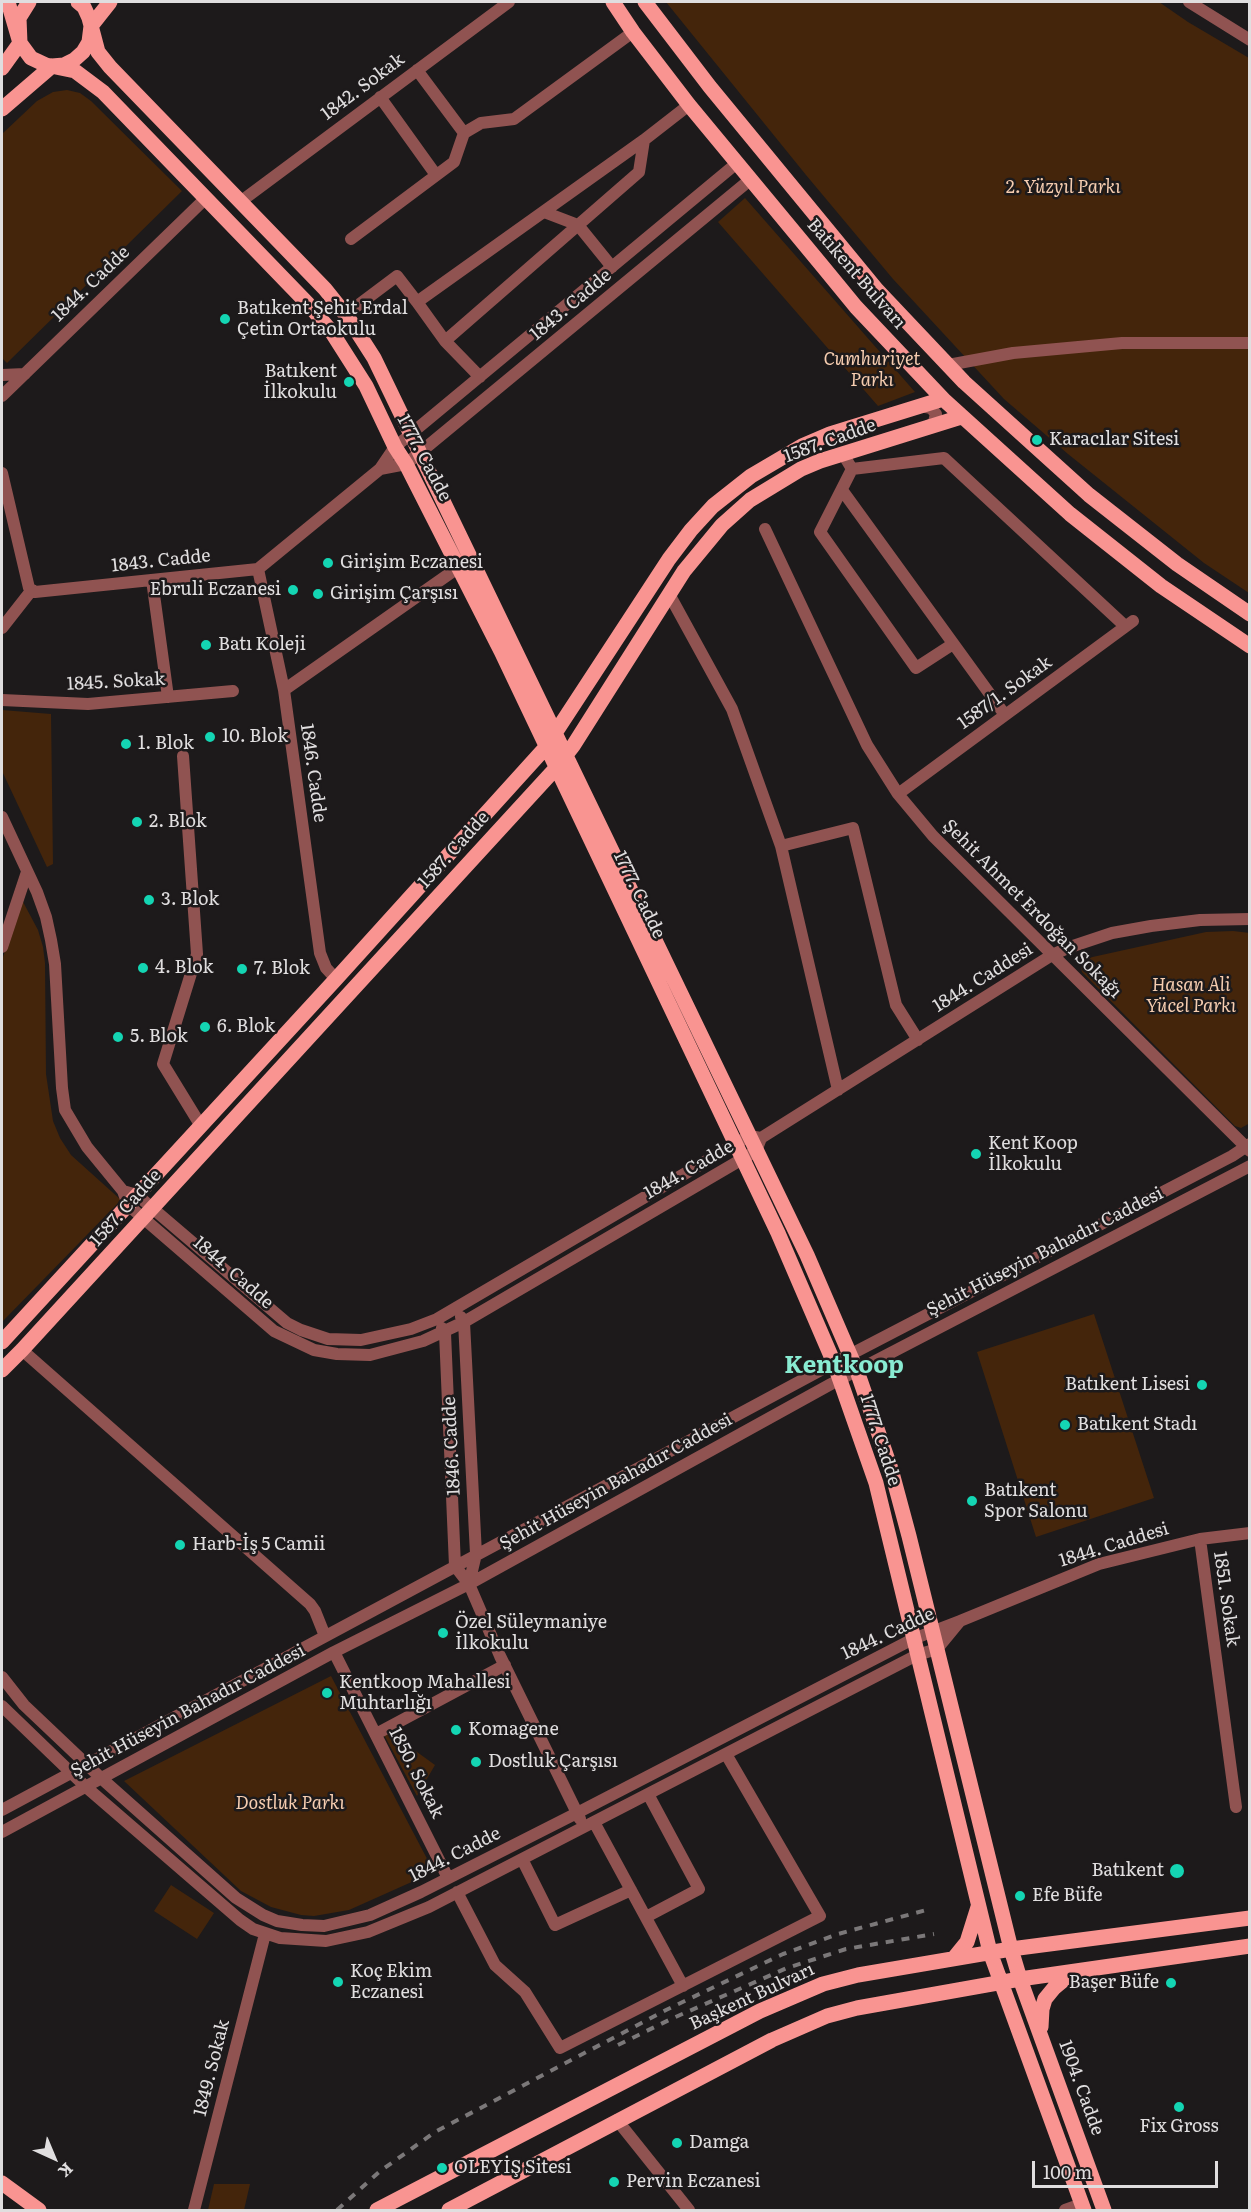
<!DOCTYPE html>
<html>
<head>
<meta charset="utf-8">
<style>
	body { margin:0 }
	#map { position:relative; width:1251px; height:2212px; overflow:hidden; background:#1d1a1b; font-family:Literata,serif }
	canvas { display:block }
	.frame { position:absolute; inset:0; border:3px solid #e0dedf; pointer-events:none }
	.north { position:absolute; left:24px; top:2128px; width:60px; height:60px; -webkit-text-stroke:4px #1d1a1b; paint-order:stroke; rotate:136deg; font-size:16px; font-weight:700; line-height:24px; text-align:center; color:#e0dedf }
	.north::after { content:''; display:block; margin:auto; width:21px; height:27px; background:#e0dedf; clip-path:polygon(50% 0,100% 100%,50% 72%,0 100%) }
	.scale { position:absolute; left:1032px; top:2161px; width:186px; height:27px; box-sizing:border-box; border:3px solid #e0dedf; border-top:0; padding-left:8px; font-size:18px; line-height:21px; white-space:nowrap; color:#e0dedf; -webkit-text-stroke:4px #1d1a1b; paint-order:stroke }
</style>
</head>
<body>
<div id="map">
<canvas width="1251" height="2212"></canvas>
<div class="frame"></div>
<div class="north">K</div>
<div class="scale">100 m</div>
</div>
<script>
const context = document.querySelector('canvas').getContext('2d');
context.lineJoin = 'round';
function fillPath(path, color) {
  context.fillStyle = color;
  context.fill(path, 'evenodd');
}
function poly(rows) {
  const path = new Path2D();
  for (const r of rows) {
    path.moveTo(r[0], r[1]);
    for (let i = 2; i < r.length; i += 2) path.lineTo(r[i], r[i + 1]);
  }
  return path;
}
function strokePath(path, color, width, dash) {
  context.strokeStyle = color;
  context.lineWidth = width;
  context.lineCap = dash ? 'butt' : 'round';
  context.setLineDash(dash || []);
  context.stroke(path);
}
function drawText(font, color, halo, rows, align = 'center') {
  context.font = font + ' Literata,serif';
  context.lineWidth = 5;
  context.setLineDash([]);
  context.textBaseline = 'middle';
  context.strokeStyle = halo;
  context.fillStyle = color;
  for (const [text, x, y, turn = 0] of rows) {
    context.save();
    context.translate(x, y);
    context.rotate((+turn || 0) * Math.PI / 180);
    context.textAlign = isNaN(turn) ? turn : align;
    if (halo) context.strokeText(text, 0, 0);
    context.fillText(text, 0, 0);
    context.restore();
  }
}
fillPath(poly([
	[666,2,1159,2,1188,22,1249,58,1249,593,1204,563,1068,454,1004,399,893,279,806,175],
	[67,90,80,93,91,101,182,191,7,363,2,358,2,134,37,101,53,92],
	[745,198,915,392,878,406,718,222],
	[2,710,51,714,53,864,47,867,2,771],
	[22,900,38,930,43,947,45,963,46,1074,53,1121,60,1138,71,1155,121,1200,2,1322,2,960],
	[1233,931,1250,933,1250,1123,1241,1128,1235,1126,1082,972,1081,968,1082,964,1088,958,1206,932],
	[1094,1314,1154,1498,1036,1537,977,1352],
	[331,1676,434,1872,349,1910,314,1916,301,1915,271,1907,241,1891,124,1781],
	[388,1731,435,1765,417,1796,383,1733],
	[171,1885,214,1913,197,1939,154,1911],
	[214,2184,250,2184,244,2210,208,2210]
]), '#44250b');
strokePath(poly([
	[1189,2,1250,40],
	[417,70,464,133],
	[380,97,436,175],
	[737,163,395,447,380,469,406,464,751,179],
	[240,202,509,2],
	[544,212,578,225,612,267],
	[351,239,454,162,464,133,481,123,514,119,633,32],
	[345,315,397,276,417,302],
	[445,341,639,172,644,140],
	[948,365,1013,353,1122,343,1250,343],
	[2,375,25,374],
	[480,377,445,341,417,302,644,140,689,105],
	[2,396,206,198],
	[921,406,931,408,936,414,934,422,928,427],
	[843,454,852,469,944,458,1125,626],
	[852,469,820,532,916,668,953,644],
	[2,473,29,588,35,592,258,569,380,469],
	[842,490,1005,715],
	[765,529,867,745,898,794,933,836,1250,1151],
	[258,569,284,690,320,953,326,968,336,979],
	[152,580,168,697],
	[669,594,732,709,781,846,838,1090],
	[2,628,31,591],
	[284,690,459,567],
	[2,700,88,704,233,691],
	[183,756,197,954,163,1064,201,1126],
	[898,794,1133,621],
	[2,817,37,892,46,917,51,940,55,964,62,1088,65,1110,87,1147,123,1191],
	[781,846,853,828,896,1005,918,1040],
	[2,947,27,872],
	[749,1136,761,1138,756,1151,464,1322,423,1341,370,1355,337,1354,314,1350,274,1331,128,1205,123,1191,137,1195,287,1323,301,1330,328,1339,361,1340,411,1329,437,1319,749,1136],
	[761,1138,1052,955,1070,947,1112,933,1151,926,1200,920,1250,919],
	[461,1317,464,1322,476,1554,469,1584],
	[442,1328,445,1333,455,1566,469,1584,500,1656,580,1819],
	[22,1350,310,1604,315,1611,325,1636],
	[1200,1539,1236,1807],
	[960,1621,1099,1564,1200,1539,1250,1533],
	[334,1652,448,1878],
	[2,1677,24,1705,101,1778,236,1898,263,1915,277,1921,302,1925,324,1926,370,1915,421,1892,577,1813,913,1639,960,1621,937,1649,917,1655,429,1907,368,1932,326,1941,280,1938,253,1929,240,1920,86,1787,2,1706],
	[376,1734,505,1665],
	[2,1810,834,1363,1232,1156,1250,1144],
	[594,1822,683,1986],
	[2,1832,334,1652,469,1584,831,1384,1250,1166],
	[522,1859,555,1925,631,1890],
	[457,1892,495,1965,525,1992,560,2048,820,1916,726,1754],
	[646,1917,699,1889,648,1794],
	[617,2120,689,2210],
	[194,2210,265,1934],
	[1065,2210,1082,2204]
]), '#905351', 12);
strokePath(poly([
	[8,2,20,43,31,58,46,65,75,71,103,92,308,304,331,331,366,386,395,447,406,464,501,651,778,1233,834,1363,876,1483,990,1952,1084,2210],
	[78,2,84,7,89,18,98,52,110,67,325,289,349,319,374,358,807,1255,857,1371,891,1469,909,1536,1011,1949,1020,1979,1104,2210],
	[613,2,633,32,689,105,824,268,856,307,943,399,1070,514,1161,586,1250,646],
	[645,2,710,87,877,290,964,382,1089,495,1177,564,1250,614],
	[2,68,20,43,19,18,29,2],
	[2,109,52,66,64,65,74,60,83,52,89,42,91,26,110,2],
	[2,1342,336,979,546,747,669,559,691,530,713,506,751,476,802,446,830,434,943,399],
	[2,1370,22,1350,556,768,573,746,684,571,722,525,750,500,801,469,820,461,961,417],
	[954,1958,967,1942,978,1907],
	[1041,2027,1042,2009,1045,1999,1054,1988,1072,1973],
	[2,2183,39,2210],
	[377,2210,760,2011,823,1984,858,1975,1011,1949,1250,1918],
	[449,2210,772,2040,827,2016,857,2008,1020,1979,1250,1946]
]), '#f99491', 15);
strokePath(poly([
	[618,2045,671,2019,787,1968,846,1949,934,1934],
	[337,2210,379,2172,435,2132,666,2010,783,1954,838,1934,930,1909]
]), '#7b7879', 4, [8, 8]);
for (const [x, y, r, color] of [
	[225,319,6,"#14d5b3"],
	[349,382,6,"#14d5b3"],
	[1037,440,6,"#14d5b3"],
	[328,563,6,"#14d5b3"],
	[293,590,6,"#14d5b3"],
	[318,594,6,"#14d5b3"],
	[206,645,6,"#14d5b3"],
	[210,737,6,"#14d5b3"],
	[126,744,6,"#14d5b3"],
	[137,822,6,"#14d5b3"],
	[149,900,6,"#14d5b3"],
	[143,968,6,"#14d5b3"],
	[242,969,6,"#14d5b3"],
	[205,1027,6,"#14d5b3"],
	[118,1037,6,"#14d5b3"],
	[976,1154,6,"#14d5b3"],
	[1202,1385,6,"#14d5b3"],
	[1065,1425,6,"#14d5b3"],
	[972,1501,6,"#14d5b3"],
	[180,1545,6,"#14d5b3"],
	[443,1633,6,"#14d5b3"],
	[327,1693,6,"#14d5b3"],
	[456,1730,6,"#14d5b3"],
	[476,1762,6,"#14d5b3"],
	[1177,1871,8,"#14d5b3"],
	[1020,1896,6,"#14d5b3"],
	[338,1982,6,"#14d5b3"],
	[1171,1983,6,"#14d5b3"],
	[1179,2107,6,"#14d5b3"],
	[677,2143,6,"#14d5b3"],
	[442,2168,6,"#14d5b3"],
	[614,2182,6,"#14d5b3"]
]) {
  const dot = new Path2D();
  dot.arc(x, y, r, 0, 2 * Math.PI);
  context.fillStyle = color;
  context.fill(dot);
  strokePath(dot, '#1d1a1b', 2);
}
drawText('18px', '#e0dedf', '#1d1a1b', [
	["1842. Sokak",363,87,-37],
	["Batıkent Bulvarı",856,274,49],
	["1844. Cadde",91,284,-44],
	["1843. Cadde",571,305,-40],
	["1587. Cadde",830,441,-20],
	["1777. Cadde",424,458,62],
	["1843. Cadde",161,561,-6],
	["1845. Sokak",116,682,-3],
	["1587/1. Sokak",1005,693,-36],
	["1846. Cadde",313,773,82],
	["1587. Cadde",454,850,-48],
	["1777. Cadde",639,895,64],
	["Şehit Ahmet Erdoğan Sokağı",1032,909,45],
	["1844. Caddesi",983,978,-32],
	["1844. Cadde",689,1170,-30],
	["1587. Cadde",126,1208,-48],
	["Şehit Hüseyin Bahadır Caddesi",1045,1252,-27],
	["1844. Cadde",233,1273,41],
	["1777. Cadde",880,1440,72],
	["1846. Cadde",452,1446,-93],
	["Şehit Hüseyin Bahadır Caddesi",616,1482,-29],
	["1844. Caddesi",1114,1545,-17],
	["1851. Sokak",1226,1599,82],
	["1844. Cadde",888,1634,-25],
	["Şehit Hüseyin Bahadır Caddesi",188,1711,-28],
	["1850. Sokak",416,1773,63],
	["1844. Cadde",455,1855,-27],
	["Başkent Bulvarı",752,1997,-25],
	["1849. Sokak",212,2068,-76],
	["1904. Cadde",1081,2088,70]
]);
drawText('italic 18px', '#f6cdb0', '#1d1a1b', [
	["2. Yüzyıl Parkı",1063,188],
	["Cumhuriyet",872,360],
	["Parkı",872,381],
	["Hasan Ali",1191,986],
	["Yücel Parkı",1191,1007],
	["Dostluk Parkı",290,1804]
]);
drawText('18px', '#e0dedf', '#1d1a1b', [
	["Batıkent Şehit Erdal",237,309],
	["Çetin Ortaokulu",237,330],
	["Batıkent",337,372,"right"],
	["İlkokulu",337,393,"right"],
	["Karacılar Sitesi",1049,440],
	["Girişim Eczanesi",340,563],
	["Ebruli Eczanesi",281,590,"right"],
	["Girişim Çarşısı",330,594],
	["Batı Koleji",218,645],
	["10. Blok",222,737],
	["1. Blok",138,744],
	["2. Blok",149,822],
	["3. Blok",161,900],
	["4. Blok",155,968],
	["7. Blok",254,969],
	["6. Blok",217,1027],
	["5. Blok",130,1037],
	["Kent Koop",988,1144],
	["İlkokulu",988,1165],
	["Batıkent Lisesi",1190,1385,"right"],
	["Batıkent Stadı",1077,1425],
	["Batıkent",984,1491],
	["Spor Salonu",984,1512],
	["Harb-İş 5 Camii",192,1545],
	["Özel Süleymaniye",455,1623],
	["İlkokulu",455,1644],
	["Kentkoop Mahallesi",339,1683],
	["Muhtarlığı",339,1704],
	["Komagene",468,1730],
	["Dostluk Çarşısı",488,1762],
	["Batıkent",1164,1871,"right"],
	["Efe Büfe",1032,1896],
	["Koç Ekim",350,1972],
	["Eczanesi",350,1993],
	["Başer Büfe",1159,1983,"right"],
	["Fix Gross",1179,2127,"center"],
	["Damga",689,2143],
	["OLEYİŞ Sitesi",454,2168],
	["Pervin Eczanesi",626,2182]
], 'left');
drawText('bold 24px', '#89ebd2', '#1d1a1b', [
	["Kentkoop",844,1366]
]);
</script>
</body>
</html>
